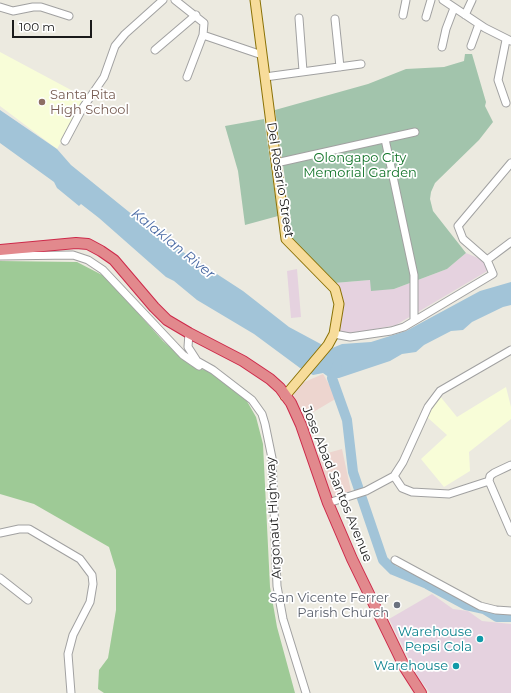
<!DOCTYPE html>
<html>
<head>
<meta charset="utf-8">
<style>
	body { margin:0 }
	#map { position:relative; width:511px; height:693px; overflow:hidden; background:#eceae0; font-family:Montserrat,sans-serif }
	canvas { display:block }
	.scale { position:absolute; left:12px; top:20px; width:80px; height:18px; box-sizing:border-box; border:2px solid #1a1a1a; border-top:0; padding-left:5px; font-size:12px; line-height:14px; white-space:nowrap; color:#1a1a1a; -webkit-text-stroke:3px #fff; paint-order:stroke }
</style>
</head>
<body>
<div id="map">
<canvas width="511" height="693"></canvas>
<div class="scale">100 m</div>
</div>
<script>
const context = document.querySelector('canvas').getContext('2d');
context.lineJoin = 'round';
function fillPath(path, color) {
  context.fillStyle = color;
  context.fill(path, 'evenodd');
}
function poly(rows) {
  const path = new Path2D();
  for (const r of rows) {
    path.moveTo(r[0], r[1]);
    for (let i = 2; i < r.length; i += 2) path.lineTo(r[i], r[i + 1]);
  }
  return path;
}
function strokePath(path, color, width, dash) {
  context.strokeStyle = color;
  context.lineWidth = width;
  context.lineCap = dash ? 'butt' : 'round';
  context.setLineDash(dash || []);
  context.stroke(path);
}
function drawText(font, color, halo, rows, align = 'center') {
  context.font = font + ' Montserrat,sans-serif';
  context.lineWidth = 3.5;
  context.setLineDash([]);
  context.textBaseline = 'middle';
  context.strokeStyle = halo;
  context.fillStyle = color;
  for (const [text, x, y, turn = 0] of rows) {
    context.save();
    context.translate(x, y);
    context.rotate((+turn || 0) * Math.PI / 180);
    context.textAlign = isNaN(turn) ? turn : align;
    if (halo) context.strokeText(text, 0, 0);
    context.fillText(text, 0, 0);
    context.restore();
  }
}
fillPath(poly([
	[323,374,337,398,305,417,293,394,302,383],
	[342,449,351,491,332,497,317,456]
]), '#edd5cf');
fillPath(poly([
	[466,253,485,261,489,270,396,325,346,335,339,331,342,318,342,294,334,283,370,280,394,289,447,269],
	[297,269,301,317,291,318,287,271],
	[432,594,453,609,468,611,482,621,511,624,511,693,430,693,418,677,389,619]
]), '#e5d2df');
fillPath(poly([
	[0,52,86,98,57,149,0,106],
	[506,387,511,407,511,419,469,452,470,471,444,487,421,459,447,435,427,417,439,395,457,417]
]), '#f8fdd8');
fillPath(poly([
	[0,261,77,262,106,277,163,341,190,365,213,373,244,396,256,417,263,444,270,587,277,627,295,693,104,693,98,689,99,670,108,658,116,610,116,570,109,547,34,504,0,494]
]), '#9eca96');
fillPath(poly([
	[465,54,472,54,486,102,485,106,493,122,479,140,435,183,431,192,430,199,433,211,466,253,447,269,394,289,371,291,370,280,334,283,289,241,287,220,291,220,275,110,368,84,406,69,444,67,464,61],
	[264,119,278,216,245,225,238,171,225,126]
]), '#a2c4ac');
fillPath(poly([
	[0,110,57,149,71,165,160,237,243,291,289,327,330,349,342,344,371,342,406,331,480,291,511,282,511,305,503,307,472,322,463,330,451,331,424,345,416,352,402,354,390,361,339,378,330,378,323,373,313,375,300,368,254,334,197,300,174,281,166,277,99,218,81,204,79,206,57,188,54,182,0,143]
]), '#a2c4d8');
strokePath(poly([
	[337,366,332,378,347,420,353,472,383,560,393,570,427,584,466,605,484,609,497,617,511,617]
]), '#a2c4d8', 10);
const minor = poly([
	[175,0,204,23,203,35,187,77],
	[443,0,485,28,511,41],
	[0,7,13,11,33,7,41,7,69,16],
	[403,15,406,0],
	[465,15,472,0],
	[426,17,431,0],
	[299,18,303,71],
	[335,19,340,67],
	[203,35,262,55],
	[506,40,498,80,506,103],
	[471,46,479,24],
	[442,47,446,29,454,8],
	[155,50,196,15],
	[265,77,361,64],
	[385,139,414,275,414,320],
	[65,141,82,109,104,77,115,46,125,34,163,0],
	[276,163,415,132],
	[0,256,73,255,88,260,103,270,183,355,199,366],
	[487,260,511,242],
	[189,333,188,347,197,361,213,370,252,400,262,414,265,424,272,458,277,586,283,619,306,693],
	[334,334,350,337,391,331,404,327,493,274,487,260,463,239,458,226,511,163],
	[511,465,494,473,490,476,489,481,511,532],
	[394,476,402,488,412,492,449,494,489,481],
	[328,503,366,491,394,476,403,462,428,407,440,391,511,350],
	[0,533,19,529,29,529,80,559,92,575,93,584,90,602,73,635,68,654,71,693],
	[395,560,480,606,496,610,511,611],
	[0,578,28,600]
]);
const major = poly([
	[255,0,286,239,335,289,339,304,334,334,328,345,285,396]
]);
const highway = poly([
	[0,250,76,243,88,244,101,251,114,260,154,307,167,320,189,333,243,361,270,379,280,388,291,403,301,425,328,503,352,559,405,668,421,693]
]);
strokePath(minor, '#a1a1a1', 9);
strokePath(major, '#8b7206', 11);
strokePath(highway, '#cd2a4a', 12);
strokePath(minor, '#fff', 7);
strokePath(major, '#f7dc9a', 9);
strokePath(highway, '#e2898d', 10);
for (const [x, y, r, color] of [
	[42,102,4,"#8d6e63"],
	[397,605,4,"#6b7280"],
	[480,639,4,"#0f9aa8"],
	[456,666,4,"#0f9aa8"]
]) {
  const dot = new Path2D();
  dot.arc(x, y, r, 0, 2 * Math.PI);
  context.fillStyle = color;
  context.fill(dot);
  strokePath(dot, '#fff', 1.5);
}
drawText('13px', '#785e54', '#fff', [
	["Santa Rita",50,95],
	["High School",50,110]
], 'left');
drawText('13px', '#0f7226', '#fff', [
	["Olongapo City",360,158],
	["Memorial Garden",360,173]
]);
drawText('13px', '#1a1a1a', '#fff', [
	["Del Rosario Street",280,180,81],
	["Jose Abad Santos Avenue",337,484,68],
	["Argonaut Highway",274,518,-93]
]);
drawText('13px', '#5b616d', '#fff', [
	["San Vicente Ferrer",389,598],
	["Parish Church",389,613]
], 'right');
drawText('13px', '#0d838f', '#fff', [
	["Warehouse",472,632],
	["Pepsi Cola",472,647],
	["Warehouse",448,666]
], 'right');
drawText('italic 14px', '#4c6ca5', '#fff', [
	["Kalaklan River",173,244,39]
]);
</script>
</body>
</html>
